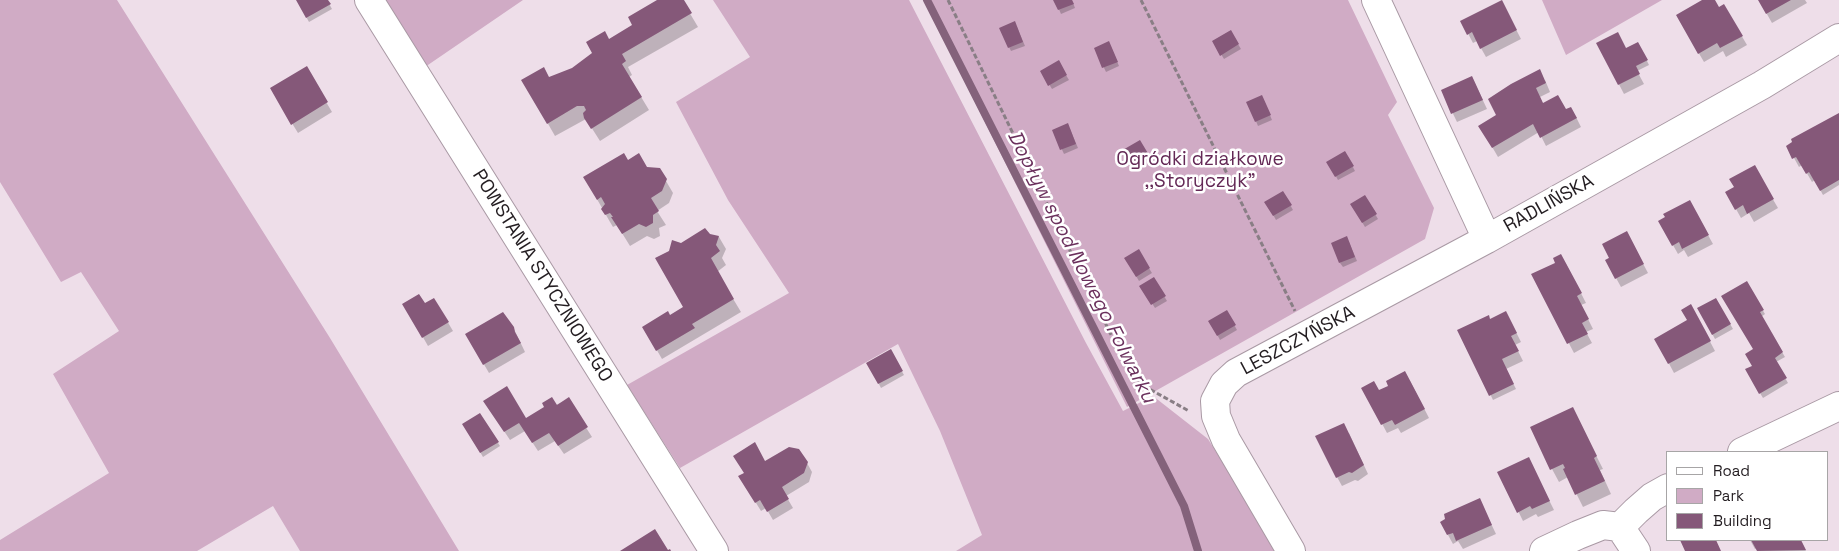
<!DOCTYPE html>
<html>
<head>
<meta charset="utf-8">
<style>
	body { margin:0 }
	#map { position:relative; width:1839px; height:551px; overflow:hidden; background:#eedee9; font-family:"Space Grotesk",sans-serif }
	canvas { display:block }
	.legend { position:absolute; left:1666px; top:451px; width:162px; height:90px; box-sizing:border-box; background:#fff; border:1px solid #a7a5a6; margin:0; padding:6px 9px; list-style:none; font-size:15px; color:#231d21 }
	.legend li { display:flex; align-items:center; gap:10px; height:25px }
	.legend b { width:25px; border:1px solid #a7a5a6 }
</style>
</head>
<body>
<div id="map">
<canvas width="1839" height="551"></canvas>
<ul class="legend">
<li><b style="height:6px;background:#fff"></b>Road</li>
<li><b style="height:14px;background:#d0abc5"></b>Park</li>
<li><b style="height:14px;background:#855879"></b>Building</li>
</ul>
</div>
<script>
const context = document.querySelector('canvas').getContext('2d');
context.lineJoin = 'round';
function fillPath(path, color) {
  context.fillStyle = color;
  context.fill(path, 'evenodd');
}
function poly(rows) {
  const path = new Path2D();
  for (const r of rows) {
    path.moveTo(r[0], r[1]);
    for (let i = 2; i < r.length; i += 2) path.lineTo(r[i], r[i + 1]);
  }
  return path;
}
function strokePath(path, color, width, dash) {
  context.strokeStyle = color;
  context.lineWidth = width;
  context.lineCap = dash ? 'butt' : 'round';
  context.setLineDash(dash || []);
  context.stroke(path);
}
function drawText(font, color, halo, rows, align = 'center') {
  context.font = font + ' "Space Grotesk",sans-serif';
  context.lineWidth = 5;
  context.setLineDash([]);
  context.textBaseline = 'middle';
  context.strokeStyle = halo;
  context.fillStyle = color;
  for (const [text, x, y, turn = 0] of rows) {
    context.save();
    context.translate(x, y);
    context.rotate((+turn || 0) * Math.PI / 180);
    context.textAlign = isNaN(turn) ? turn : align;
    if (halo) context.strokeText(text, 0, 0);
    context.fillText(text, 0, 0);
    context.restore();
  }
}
fillPath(poly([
	[0,0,117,0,330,338,459,551,300,551,273,506,197,551,0,551,0,540,109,473,53,374,119,331,81,272,61,282,0,182],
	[382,0,523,0,425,67],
	[713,0,909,0,1086,343,1123,411,1153,396,1208,439,1278,551,956,551,982,535,940,431,898,344,680,468,627,385,789,293,728,200,676,102,750,57],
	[924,0,1348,0,1397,102,1388,115,1434,208,1425,239,1127,407],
	[1542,0,1662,0,1566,55]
]), '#d0abc5');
fillPath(poly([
	[297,0,327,0,332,9,309,22],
	[659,0,682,0,698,27,628,67,632,75,629,77,649,110,600,141,586,119,555,136,523,80,549,78,573,69,609,41,634,26],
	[1055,0,1072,0,1075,8,1061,14],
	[1705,0,1713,0,1718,9,1724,6,1747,45,1726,57,1723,51,1704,62,1677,16],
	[1759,0,1805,0,1807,3,1772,23],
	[1506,10,1521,39,1486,57,1477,41,1473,43,1462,22],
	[1017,27,1025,46,1011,51,1009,47],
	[1230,31,1241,49,1224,59,1213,41],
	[1638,43,1649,65,1637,71,1644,84,1624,94,1598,44,1626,50],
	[1111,47,1119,66,1106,72,1095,49],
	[1058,62,1069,80,1052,89,1041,71],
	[306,68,332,112,298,133,271,89],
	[1472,77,1487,109,1457,122,1442,91],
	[1545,80,1550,92,1540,97,1543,104,1566,111,1576,117,1581,127,1546,146,1539,132,1498,157,1480,126,1498,116],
	[1264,101,1272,120,1258,126,1248,102],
	[1839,114,1839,185,1823,195,1815,180,1812,182,1802,165,1799,167,1794,158],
	[1070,129,1078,148,1064,154,1053,130],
	[1140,142,1150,159,1133,169,1123,151],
	[1345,152,1355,171,1338,180,1328,162],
	[627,161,647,168,659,169,673,193,669,203,657,211,666,225,659,228,660,236,654,239,647,236,630,246,617,225,613,227,610,222,585,178],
	[1754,167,1778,208,1754,222,1749,213,1741,218,1727,193,1735,188],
	[1283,192,1293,210,1276,220,1266,202],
	[1365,197,1378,219,1365,227,1352,205],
	[1689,201,1713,244,1688,257,1684,250,1678,254,1660,222],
	[709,235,719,237,726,249,722,258,726,265,717,272,741,312,662,359,644,328,669,316,684,307,682,244],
	[1631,241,1648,273,1621,287,1606,260],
	[1349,242,1357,261,1343,267,1340,263],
	[1138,251,1152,273,1139,281,1126,259],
	[1566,264,1586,303,1581,305,1593,329,1586,332,1592,343,1574,353,1533,275],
	[1154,279,1167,301,1155,308,1141,286],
	[1746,283,1765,314,1761,317,1785,357,1776,362,1788,383,1763,398,1746,370,1753,366,1755,350],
	[434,299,453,331,428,346,404,304,425,305],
	[1716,299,1733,329,1715,339,1699,309],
	[1227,312,1237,330,1220,340,1210,321],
	[1696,315,1715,351,1674,373,1656,339,1688,321],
	[1490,320,1511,322,1521,342,1515,345,1523,361,1506,369,1516,389,1493,400,1479,371],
	[513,327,525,352,489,373,467,335],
	[890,351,904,375,881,388,868,363],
	[1410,381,1429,418,1401,433,1398,428,1387,433,1363,388,1379,392],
	[568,399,592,437,564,454,555,441,538,451,525,431,510,440,490,410,526,420],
	[1572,408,1603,469,1600,470,1611,494,1583,507,1568,477,1559,482,1552,469],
	[480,415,500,446,483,457,464,425],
	[1349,433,1368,474,1358,481,1355,480,1342,486,1337,477],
	[765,462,807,463,812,472,809,482,786,496,793,508,773,520,766,508,761,511,740,477],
	[1533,468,1554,510,1538,517,1536,514,1523,521,1499,472],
	[1484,509,1496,534,1463,549,1458,541,1453,544,1448,535],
	[1750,540,1800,540,1806,551,1758,551,1757,548,1755,549]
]), '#0003');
strokePath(poly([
	[927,0,1184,506,1198,551]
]), '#84627b', 8);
fillPath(poly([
	[296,0,328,0,331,4,306,18],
	[657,0,684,0,692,13,622,54,626,61,622,64,642,97,591,129,584,118,583,113,586,110,584,106,577,106,547,124,521,80,544,67,549,77,572,68,592,53,586,42,605,31,609,39,632,25,628,17],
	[1053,0,1072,0,1074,4,1058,10],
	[1502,0,1517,30,1480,49,1472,32,1467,35,1460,21],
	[1702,0,1715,0,1719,7,1724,4,1743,36,1720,48,1717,43,1698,54,1676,15],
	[1758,0,1791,0,1766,14],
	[1015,21,1023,42,1008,48,999,28],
	[1231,30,1239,44,1220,56,1212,41],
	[1618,32,1626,48,1638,42,1648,60,1636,66,1640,74,1618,85,1596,43],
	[1109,41,1118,62,1102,68,1094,48],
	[1059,60,1067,75,1048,86,1040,71],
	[307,66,328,102,291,125,270,88],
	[1540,69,1546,83,1536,88,1543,103,1558,95,1566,109,1571,107,1577,118,1540,138,1533,124,1492,148,1478,126,1496,115,1488,99,1511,84],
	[1472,76,1483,100,1451,114,1441,90],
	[1262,95,1271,115,1255,122,1246,102],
	[1839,113,1839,180,1820,191,1809,172,1806,174,1796,157,1792,159,1786,146,1792,142,1791,139],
	[1068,123,1076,144,1060,150,1052,130],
	[1140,140,1149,155,1130,166,1121,151],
	[1345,151,1354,166,1335,177,1326,162],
	[624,153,628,160,639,153,647,167,660,168,667,179,662,191,651,198,659,211,653,215,653,223,646,227,639,224,622,234,611,217,613,217,610,213,605,215,601,209,605,204,601,197,597,200,583,177],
	[1755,165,1774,199,1747,214,1743,205,1735,210,1725,192,1734,187,1729,179],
	[1283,191,1292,205,1273,216,1264,202],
	[1365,195,1377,214,1362,223,1350,204],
	[1690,200,1709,235,1682,249,1679,242,1672,246,1658,221,1665,217,1663,214],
	[705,228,710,234,719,236,716,245,720,251,711,258,734,299,692,324,695,328,656,351,642,327,668,311,670,315,683,307,655,258,669,251,672,240,681,243],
	[1627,231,1644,264,1615,279,1605,260,1609,258,1602,244],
	[1347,236,1355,257,1339,263,1331,243],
	[1139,249,1150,268,1136,277,1124,258],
	[1561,254,1582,293,1577,296,1589,319,1582,323,1588,334,1567,344,1531,274,1555,263,1553,258],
	[1154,277,1166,296,1151,305,1139,286],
	[1747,281,1764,310,1760,312,1783,352,1775,358,1787,378,1759,394,1745,369,1752,366,1745,354,1753,349,1721,296],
	[419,294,425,303,434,298,449,322,422,338,402,304],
	[1716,298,1731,324,1712,335,1697,308],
	[1691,304,1711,341,1668,364,1654,339,1687,320,1681,310],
	[1227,310,1236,325,1217,336,1208,321],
	[1506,311,1517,333,1511,336,1519,351,1502,359,1514,384,1489,396,1457,330,1489,315,1490,319],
	[503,312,514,327,515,332,521,343,483,365,465,334],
	[891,349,903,371,878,384,866,363],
	[1405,371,1425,409,1395,425,1392,420,1381,425,1361,388,1374,381,1379,390,1388,386,1386,381],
	[507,386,526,418,544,407,542,403,552,397,557,405,569,397,588,427,558,446,549,433,532,443,519,423,504,432,483,401],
	[1573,407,1597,456,1594,458,1605,481,1575,495,1563,469,1565,468,1563,464,1550,470,1530,427],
	[480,413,499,442,480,453,462,424],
	[1344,423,1364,465,1352,473,1349,472,1336,478,1315,436],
	[755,442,765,461,789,447,799,449,808,462,804,473,782,487,789,499,767,512,760,500,755,503,738,476,744,473,733,456],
	[1529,457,1550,501,1532,509,1530,506,1517,513,1497,472],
	[1480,498,1492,525,1456,541,1453,533,1447,535,1440,522,1445,519,1444,514],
	[655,529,668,550,670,549,671,551,620,551],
	[1680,540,1716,540,1721,551,1685,551],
	[1751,540,1801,540,1806,550,1757,551]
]), '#855879');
const minor = poly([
	[369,0,714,551],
	[1376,0,1487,239,1762,85,1839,38],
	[1742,452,1839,406],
	[1620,527,1636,511,1652,497,1668,488],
	[1291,551,1226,440,1216,416,1215,401,1224,384,1236,373,1487,239],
	[1544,551,1578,535,1603,525,1620,527,1636,551]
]);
strokePath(minor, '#a999a4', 30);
strokePath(poly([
	[948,0,1133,380,1189,411],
	[1141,0,1295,311]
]), '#897e85', 3, [5, 2.5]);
strokePath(minor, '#fff', 28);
drawText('19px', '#642956', '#fff', [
	["Ogródki działkowe",1200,160],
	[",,Storyczyk\"",1200,182]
]);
drawText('19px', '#231d21', '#fff', [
	["RADLIŃSKA",1549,204,-29],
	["POWSTANIA STYCZNIOWEGO",542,276,58],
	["LESZCZYŃSKA",1298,341,-28]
]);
drawText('italic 20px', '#6b305d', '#fff', [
	["Dopływ spod Nowego Folwarku",1081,267,63]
]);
</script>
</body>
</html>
